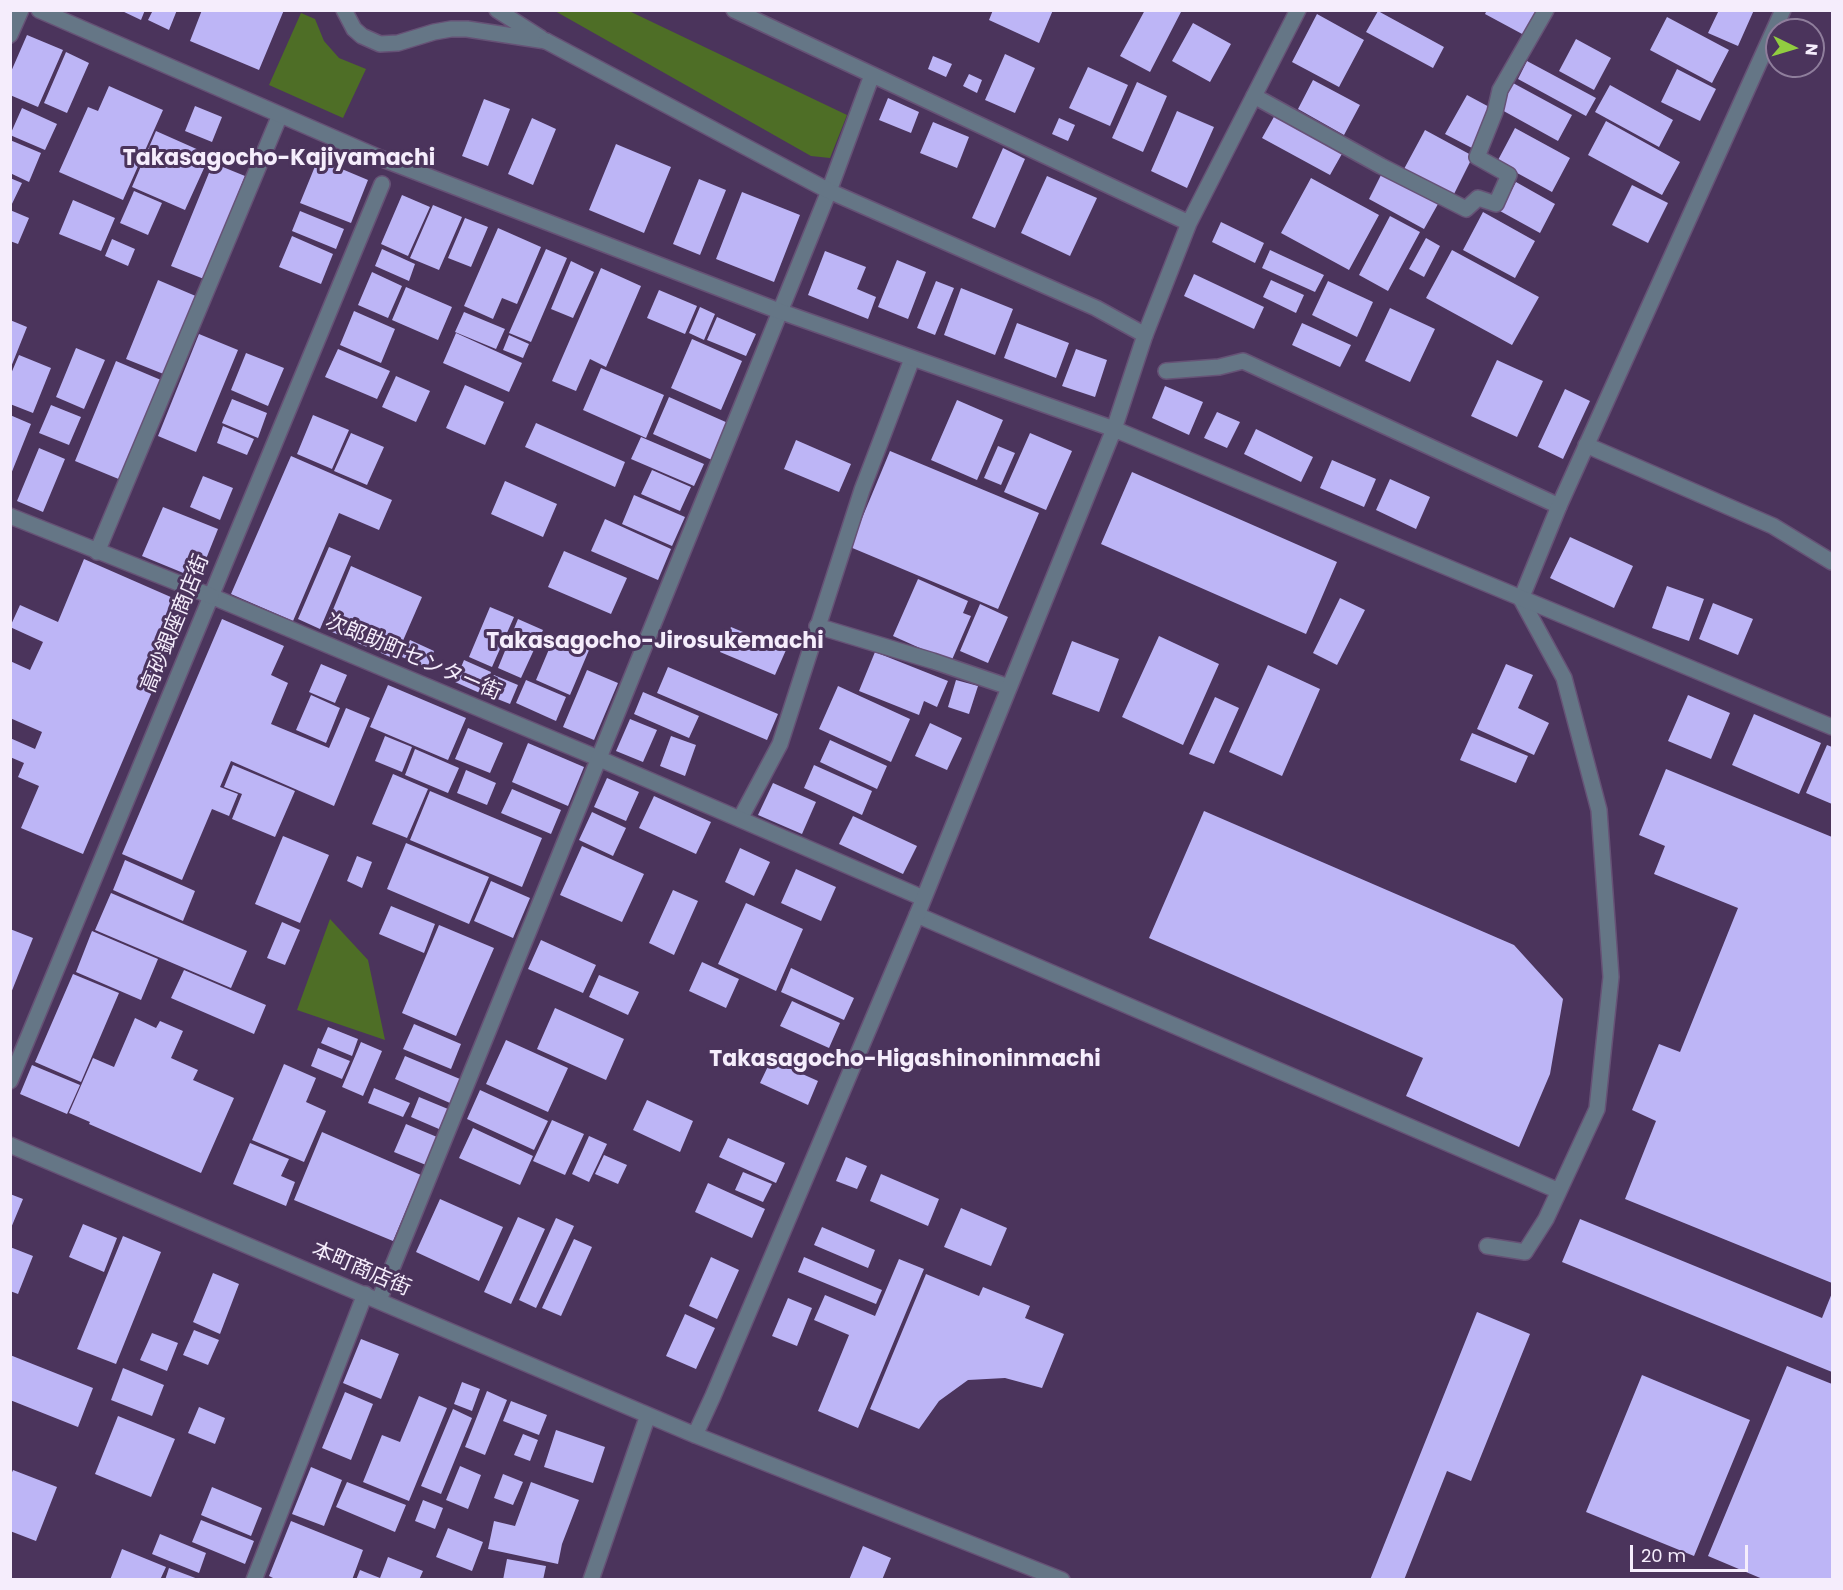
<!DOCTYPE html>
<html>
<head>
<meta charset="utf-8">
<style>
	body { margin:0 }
	#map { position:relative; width:1843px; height:1590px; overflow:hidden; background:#4b345c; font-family:Poppins,sans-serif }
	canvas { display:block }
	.frame { position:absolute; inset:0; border:12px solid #f5edfc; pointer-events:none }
	.north { position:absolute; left:1765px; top:18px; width:60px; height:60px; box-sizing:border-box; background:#4b345c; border:2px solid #8f7e9c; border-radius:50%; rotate:95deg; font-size:16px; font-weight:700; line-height:24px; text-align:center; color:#f5edfc }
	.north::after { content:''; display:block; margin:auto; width:21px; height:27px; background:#91cd40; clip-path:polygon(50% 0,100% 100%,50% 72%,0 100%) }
	.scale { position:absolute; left:1630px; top:1545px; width:118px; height:27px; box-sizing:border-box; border:3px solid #f5edfc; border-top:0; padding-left:8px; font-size:18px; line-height:21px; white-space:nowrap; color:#f5edfc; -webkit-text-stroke:4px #4b345c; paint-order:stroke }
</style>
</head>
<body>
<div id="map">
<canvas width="1843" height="1590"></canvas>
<div class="frame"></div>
<div class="north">N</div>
<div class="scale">20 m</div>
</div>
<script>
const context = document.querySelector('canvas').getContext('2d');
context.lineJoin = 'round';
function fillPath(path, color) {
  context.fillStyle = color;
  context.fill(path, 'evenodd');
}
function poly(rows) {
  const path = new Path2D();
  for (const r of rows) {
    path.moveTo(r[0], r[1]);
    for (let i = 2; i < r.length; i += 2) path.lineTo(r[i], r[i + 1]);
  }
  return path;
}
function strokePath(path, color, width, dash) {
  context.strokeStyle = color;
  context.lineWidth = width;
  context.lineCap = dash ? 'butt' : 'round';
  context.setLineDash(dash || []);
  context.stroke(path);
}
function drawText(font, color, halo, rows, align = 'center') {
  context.font = font + ' Poppins,"Noto Sans JP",sans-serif';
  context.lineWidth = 6;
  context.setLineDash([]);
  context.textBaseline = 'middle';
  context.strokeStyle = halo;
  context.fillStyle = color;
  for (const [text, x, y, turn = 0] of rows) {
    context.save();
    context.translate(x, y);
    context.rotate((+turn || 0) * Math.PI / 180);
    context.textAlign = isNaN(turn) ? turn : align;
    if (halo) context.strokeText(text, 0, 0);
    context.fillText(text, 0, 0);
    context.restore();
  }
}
fillPath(poly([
	[555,11,629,11,847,115,830,158,811,156],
	[301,13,315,19,324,41,339,58,366,69,343,118,269,85],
	[330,919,368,960,385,1040,297,1010]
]), '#4e6e26');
fillPath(poly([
	[120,10,145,10,141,20],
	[153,10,177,10,169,30,148,20],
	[202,10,284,10,259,70,190,41],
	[993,10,1053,10,1039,43,989,20],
	[1145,10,1182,10,1150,72,1120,56],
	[1487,10,1537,10,1524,35,1485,14],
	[1719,10,1754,10,1738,46,1708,33],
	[1378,11,1444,47,1433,68,1366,32],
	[1317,14,1364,40,1339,87,1292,62],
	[1667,17,1729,50,1712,83,1650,50],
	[1193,23,1231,44,1210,82,1172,61],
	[27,35,63,50,38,107,10,95,10,74],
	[1576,39,1611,58,1594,90,1559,71],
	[66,52,89,63,67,113,44,103],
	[1005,54,1035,68,1015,113,985,100],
	[933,56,952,64,946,77,928,69],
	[1527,61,1596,98,1586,116,1518,79],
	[1088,67,1128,85,1110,126,1069,108],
	[1677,69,1716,89,1700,121,1661,102],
	[969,74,982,80,977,93,963,86],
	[1313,80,1360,105,1344,135,1298,109],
	[1137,82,1167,96,1143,152,1112,138],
	[1513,83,1572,115,1558,141,1500,109],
	[1610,85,1673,120,1659,147,1595,112],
	[109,86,163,110,123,200,59,172,88,107,98,111],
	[1467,95,1493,109,1472,148,1445,134],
	[888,98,919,112,911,133,879,120],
	[484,99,510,109,488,166,462,156],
	[195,106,222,117,212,142,185,131],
	[22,108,57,124,45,150,10,135],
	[1177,111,1214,127,1187,188,1151,171],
	[1275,115,1343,152,1330,175,1262,138],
	[532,118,556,129,533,185,508,174],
	[1059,118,1075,125,1068,141,1052,134],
	[1606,121,1680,162,1662,195,1588,155],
	[933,122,969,137,957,168,920,153],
	[1515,128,1570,158,1552,192,1497,162],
	[1425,130,1473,156,1453,196,1404,169],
	[156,131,210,155,185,210,132,187],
	[10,140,41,153,29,182,10,173],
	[616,144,671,167,644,233,589,210],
	[1003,148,1025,159,995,228,972,218],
	[318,159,368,180,351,223,300,203],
	[213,163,245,176,204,279,171,266],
	[1382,173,1438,204,1424,229,1369,199],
	[1047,176,1097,198,1070,256,1021,233],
	[10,178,22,183,10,208],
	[1311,178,1379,215,1349,270,1281,233],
	[699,179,726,190,700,255,673,244],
	[1516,182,1555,204,1540,233,1500,211],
	[1632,185,1668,203,1648,243,1612,225],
	[134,191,162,203,148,235,120,223],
	[742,192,800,215,774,282,716,259],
	[402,195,430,207,408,256,381,244],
	[73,200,115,218,101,251,59,234],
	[433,205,462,217,439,270,410,258],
	[10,210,29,218,18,244,10,241],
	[300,211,344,229,336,249,292,231],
	[1483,212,1535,241,1515,278,1463,250],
	[1390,216,1420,232,1388,291,1359,275],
	[465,218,488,227,471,267,448,258],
	[1221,222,1264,243,1255,263,1212,242],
	[498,228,541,247,517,304,502,298,493,319,464,306],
	[292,236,333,254,321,284,279,267],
	[1426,238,1440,246,1424,277,1409,269],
	[112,239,135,249,128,266,105,256],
	[382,249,415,264,409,281,375,266],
	[546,249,567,258,531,342,509,333],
	[1270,250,1324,275,1315,292,1262,268],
	[1452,250,1539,297,1512,345,1426,298],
	[825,251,866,267,857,289,876,297,868,319,808,295],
	[897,260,926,272,908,319,878,307],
	[571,261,594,272,573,318,551,309],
	[601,268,641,286,606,367,590,359,576,391,552,381],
	[372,272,402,286,388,318,358,305],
	[1194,274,1264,307,1254,329,1184,296],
	[158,280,198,297,166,375,126,359],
	[1271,280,1304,295,1296,313,1263,297],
	[936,281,954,288,935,335,917,328],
	[1328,281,1373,302,1357,337,1312,315],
	[406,287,452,307,438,340,392,320],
	[961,288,1013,309,995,355,944,335],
	[659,290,697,306,685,334,647,318],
	[700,307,715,314,704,340,689,333],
	[1390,308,1435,329,1410,382,1365,361],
	[354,311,395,329,381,363,340,345],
	[464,312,505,329,496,349,455,332],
	[717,317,756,334,746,356,707,340],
	[10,320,27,327,11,367,10,367],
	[1017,323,1069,343,1056,378,1004,358],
	[1302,323,1351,345,1340,367,1292,345],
	[456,333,522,363,509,392,443,363],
	[199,334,238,350,196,452,158,436],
	[509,335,529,344,523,358,503,350],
	[692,339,742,361,721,410,671,388],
	[76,348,105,360,84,409,56,397],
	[338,349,390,371,377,399,325,377],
	[1076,349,1107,360,1095,397,1062,386],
	[246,353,284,368,268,406,231,390],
	[19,355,51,368,33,413,10,404,10,376],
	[1497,360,1543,381,1517,437,1471,416],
	[116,361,161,380,121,480,75,461],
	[601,368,664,395,646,438,583,410],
	[396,376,430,391,416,422,382,407],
	[465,385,504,402,485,445,446,428],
	[1165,386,1203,402,1189,435,1152,418],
	[1565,389,1590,401,1563,459,1538,447],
	[669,397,728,423,712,460,653,434],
	[232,399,267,413,258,438,222,423],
	[957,400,1003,420,977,480,931,460],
	[51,405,81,417,69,445,39,433],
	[1217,412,1240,422,1227,448,1204,438],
	[10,415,31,424,11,474,10,474],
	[313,415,349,430,332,469,297,454],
	[536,423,625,462,615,487,525,447],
	[223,426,254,439,247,455,217,443],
	[1256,429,1313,457,1301,482,1244,454],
	[351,433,384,447,367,485,334,471],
	[1030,433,1072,451,1046,510,1004,492],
	[641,437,704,464,694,486,631,459],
	[796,440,851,464,839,492,784,469],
	[998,446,1015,453,1001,485,984,478],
	[39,448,65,459,43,512,17,501],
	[890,451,1039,513,998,609,850,547],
	[291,456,392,500,379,530,339,513,293,621,231,594],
	[1332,460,1376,479,1364,507,1320,488],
	[652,470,691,487,680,511,641,494],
	[1132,472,1337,562,1306,634,1101,544],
	[203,476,233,488,220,520,190,507],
	[1390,479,1430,497,1416,529,1376,510],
	[505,481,557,504,543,537,491,514],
	[634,495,685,517,672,546,622,524],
	[163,507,218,529,198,579,142,556],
	[605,519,671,549,658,580,591,551],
	[1570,537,1633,566,1614,608,1550,578],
	[329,547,351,556,320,629,298,619],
	[564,551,627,578,611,614,548,587],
	[84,559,189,605,83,854,21,828,39,786,18,777,24,763,10,757,10,738,35,749,42,732,10,718,10,661,30,670,43,642,10,627,20,605,58,622],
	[351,566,422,597,395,659,325,629],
	[918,579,968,601,963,613,971,616,951,662,893,636],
	[1667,586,1704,599,1689,641,1652,628],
	[1340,598,1365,610,1337,665,1313,653],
	[1713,603,1753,619,1738,655,1699,639],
	[980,604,1008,617,988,663,960,651],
	[490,607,514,617,492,667,469,657],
	[222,619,284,646,271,675,288,683,271,724,329,748,346,708,370,718,334,806,231,761,220,787,238,794,229,816,212,809,182,880,122,854],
	[518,619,543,630,521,678,498,668],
	[731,627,786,650,775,675,720,652],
	[555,635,589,650,570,695,536,680],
	[1159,636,1219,664,1183,745,1122,717],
	[410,640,434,651,427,668,402,657],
	[1072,641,1119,659,1099,712,1052,694],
	[875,652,948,681,937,707,924,701,919,715,859,691],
	[464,660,491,672,482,694,455,682],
	[321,664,347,675,335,703,309,692],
	[1506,664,1533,675,1518,708,1549,723,1534,755,1477,729],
	[1268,665,1320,689,1282,776,1229,752],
	[668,667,778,714,767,740,657,693],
	[587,670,618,683,594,740,563,727],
	[494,675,518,685,510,704,485,694],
	[526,680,566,697,556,721,516,703],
	[956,680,978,686,969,714,948,707],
	[388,685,466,718,448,760,370,727],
	[838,686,910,719,891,762,819,729],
	[643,692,699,716,689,738,634,714],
	[311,695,340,708,326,743,296,730],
	[1688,695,1730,713,1711,759,1668,741],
	[1215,697,1239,708,1214,764,1189,754],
	[1754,714,1821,743,1799,794,1732,765],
	[630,719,657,730,643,762,616,751],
	[930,723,962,738,947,770,915,756],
	[468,728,503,743,490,773,455,759],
	[1472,733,1528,756,1516,783,1460,760],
	[385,736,412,747,402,772,375,761],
	[671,736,696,745,685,776,660,766],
	[830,740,887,766,877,789,820,762],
	[528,743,584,767,568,806,512,782],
	[1827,745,1832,747,1832,804,1806,793],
	[415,749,459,768,448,793,405,775],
	[233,765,295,791,275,837,232,819,242,794,224,787],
	[814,765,872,791,862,815,804,788],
	[1666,769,1832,837,1832,1283,1625,1199,1656,1121,1632,1110,1659,1044,1680,1052,1738,908,1654,874,1665,846,1639,835],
	[466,770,496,783,487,805,457,793],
	[393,774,428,789,407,838,372,824],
	[607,778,639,792,626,821,594,807],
	[773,783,816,802,802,834,758,815],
	[512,789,561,810,551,834,501,813],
	[430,791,542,838,522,887,410,840],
	[654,796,711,822,696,854,639,828],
	[1204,811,1514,945,1563,999,1550,1074,1519,1147,1406,1096,1423,1058,1149,938],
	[592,812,626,828,613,856,579,840],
	[853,816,917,846,903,874,839,844],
	[283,836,329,855,300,923,255,904],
	[406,843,489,877,469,924,387,889],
	[582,846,644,874,622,922,560,895],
	[740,848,770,862,754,896,725,882],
	[357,856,372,862,362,888,347,881],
	[125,860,195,891,183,921,113,890],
	[796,869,836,887,821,921,781,903],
	[491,881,530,898,513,938,474,921],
	[673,890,698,901,674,955,649,943],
	[111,893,247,951,231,988,95,930],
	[746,903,803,929,776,991,718,964],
	[391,906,435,924,424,953,379,934],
	[282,922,300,930,285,965,267,958],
	[439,925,494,948,456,1036,402,1013],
	[10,929,33,938,11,993,10,993],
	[92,931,158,959,141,1000,76,972],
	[541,940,596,965,583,993,528,969],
	[702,962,739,979,726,1008,689,991],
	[791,968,854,998,844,1020,781,992],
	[184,970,266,1005,254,1034,171,998],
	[73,974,119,993,81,1082,35,1062],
	[599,975,639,992,628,1015,589,997],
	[792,1001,840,1023,829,1048,780,1026],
	[555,1008,624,1039,606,1080,537,1049],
	[135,1018,156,1028,160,1021,183,1031,171,1058,198,1070,193,1080,234,1098,201,1173,89,1124,90,1122,69,1113,93,1058,114,1067],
	[414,1024,461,1044,451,1069,403,1049],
	[328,1027,358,1039,352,1056,321,1043],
	[506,1040,568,1068,548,1112,486,1084],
	[361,1042,382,1051,363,1096,342,1087],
	[318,1048,350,1061,342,1079,311,1066],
	[405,1056,460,1079,450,1103,395,1079],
	[771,1060,818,1081,808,1105,760,1083],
	[284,1064,316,1078,306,1102,326,1111,304,1162,252,1140],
	[32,1065,80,1085,67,1114,20,1094],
	[374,1088,410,1103,403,1117,368,1103],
	[480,1090,548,1121,534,1150,467,1119],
	[419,1097,448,1109,439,1129,411,1117],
	[647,1100,693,1121,680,1152,633,1130],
	[552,1120,584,1134,565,1175,533,1161],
	[406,1124,437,1137,426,1165,394,1152],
	[473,1128,533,1156,520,1185,459,1158],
	[322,1132,421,1175,393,1241,294,1200],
	[589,1136,607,1144,589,1182,572,1174],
	[728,1138,785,1163,776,1183,719,1157],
	[250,1143,289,1159,281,1176,295,1182,286,1206,233,1184],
	[604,1155,627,1165,618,1184,595,1174],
	[846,1157,867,1166,857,1189,836,1181],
	[743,1172,772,1184,763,1202,735,1190],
	[881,1174,939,1199,928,1226,870,1201],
	[708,1183,765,1209,752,1238,695,1212],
	[10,1194,23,1199,11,1228,10,1228],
	[440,1199,503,1227,479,1281,416,1252],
	[961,1208,1007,1228,991,1266,944,1247],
	[518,1217,545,1229,511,1304,484,1292],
	[556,1218,574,1226,536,1308,519,1300],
	[1580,1219,1822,1318,1832,1293,1832,1372,1562,1262],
	[83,1224,117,1238,104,1272,69,1257],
	[822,1227,875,1250,868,1268,814,1245],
	[123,1236,161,1252,116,1364,77,1349],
	[574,1239,592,1247,561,1316,542,1308],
	[10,1247,33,1256,18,1294,10,1291],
	[711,1257,739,1270,717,1319,689,1306],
	[804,1257,882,1290,876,1304,798,1272],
	[899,1259,924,1269,858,1428,818,1411,849,1335,814,1320,825,1295,875,1316],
	[213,1273,239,1284,220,1334,193,1322],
	[926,1274,979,1296,983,1287,1030,1306,1025,1318,1064,1334,1042,1388,1005,1378,968,1380,939,1401,919,1429,870,1409],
	[788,1298,812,1308,797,1346,772,1336],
	[1477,1312,1530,1334,1471,1481,1447,1471,1404,1580,1370,1580],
	[685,1314,715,1328,696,1369,666,1356],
	[194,1330,219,1340,208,1365,183,1355],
	[152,1333,178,1343,167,1371,140,1360],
	[361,1339,399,1354,381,1399,343,1383],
	[10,1355,93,1388,78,1427,10,1400],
	[1787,1366,1832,1384,1832,1580,1765,1580,1708,1556],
	[123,1368,164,1385,152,1416,111,1400],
	[1642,1375,1750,1420,1694,1556,1586,1512],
	[462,1382,480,1389,472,1411,454,1404],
	[487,1391,507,1400,485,1455,465,1447],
	[345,1392,373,1404,351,1460,322,1448],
	[419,1396,447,1408,409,1501,363,1482,382,1435,400,1442],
	[511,1401,547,1415,539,1435,503,1421],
	[199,1407,225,1418,215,1444,188,1433],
	[453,1409,472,1418,441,1494,421,1486],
	[118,1416,175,1439,151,1497,95,1474],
	[556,1430,605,1447,593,1483,544,1467],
	[523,1434,538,1440,530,1461,514,1455],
	[460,1466,481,1475,468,1509,446,1500],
	[311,1467,342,1480,324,1526,292,1514],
	[13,1470,57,1487,36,1541,10,1531,10,1477],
	[503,1474,523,1482,513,1505,494,1498],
	[347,1482,406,1505,395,1532,336,1507],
	[531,1482,579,1500,562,1544,558,1564,488,1549,494,1521,515,1526],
	[212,1487,262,1508,251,1536,201,1515],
	[423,1500,443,1508,435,1529,415,1521],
	[201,1520,254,1541,245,1564,192,1542],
	[291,1521,363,1550,352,1580,277,1580,269,1576],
	[448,1528,483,1542,472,1571,436,1557],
	[160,1534,206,1553,199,1573,152,1554],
	[863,1546,891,1558,882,1580,849,1580],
	[122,1549,166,1567,160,1580,110,1580],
	[388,1557,423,1571,419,1580,356,1580,360,1570,380,1578],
	[507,1559,546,1566,543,1580,503,1580],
	[169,1568,198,1579,198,1580,165,1580]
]), '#bdb5f6');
const service = poly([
	[1254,96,1381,166,1466,209,1478,198,1496,204,1509,175,1477,157,1495,112,1500,90,1546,10],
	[1166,371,1219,367,1243,361,1559,506],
	[1586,445,1773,526,1832,562],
	[817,626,933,661,1009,687],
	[740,819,780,744,862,490,912,359],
	[917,915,1559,1191],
	[1487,1246,1525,1252,1546,1219,1559,1191,1597,1109,1611,977,1599,810,1564,678,1521,599]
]);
const pedestrian = poly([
	[211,596,600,759],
	[10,1081,382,184]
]);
const minor = poly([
	[344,10,354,29,362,36,380,44,398,43,434,32,451,29,467,29,546,41],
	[497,10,541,38],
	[734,10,1189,223],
	[10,35,21,10],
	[1145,335,1189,223,1298,10],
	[10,516,211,596],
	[97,552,280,115],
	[1521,599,1559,506,1783,10],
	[600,759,923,898],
	[379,1300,829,191,872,75],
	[254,1580,365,1294]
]);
const tertiary = poly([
	[39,10,380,158,779,311,1114,429,1832,727],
	[546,41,829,191,1096,308,1145,335,1114,429,917,915,713,1396,695,1435],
	[10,1145,695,1435,1062,1580],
	[591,1580,648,1415]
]);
strokePath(service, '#665276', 18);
strokePath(pedestrian, '#665276', 18);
strokePath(minor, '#665276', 18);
strokePath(tertiary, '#665276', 18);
strokePath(service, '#657686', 15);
strokePath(pedestrian, '#657686', 15);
strokePath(minor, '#657686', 15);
strokePath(tertiary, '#657686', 15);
drawText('21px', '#f5edfc', '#4b345c', [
	["高砂銀座商店街",176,624,-68],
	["次郎助町センター街",413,658,23],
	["本町商店街",361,1270,23]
]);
drawText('bold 22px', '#f5edfc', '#4b345c', [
	["Takasagocho-Kajiyamachi",279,159],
	["Takasagocho-Jirosukemachi",655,642],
	["Takasagocho-Higashinoninmachi",905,1060]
]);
</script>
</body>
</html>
